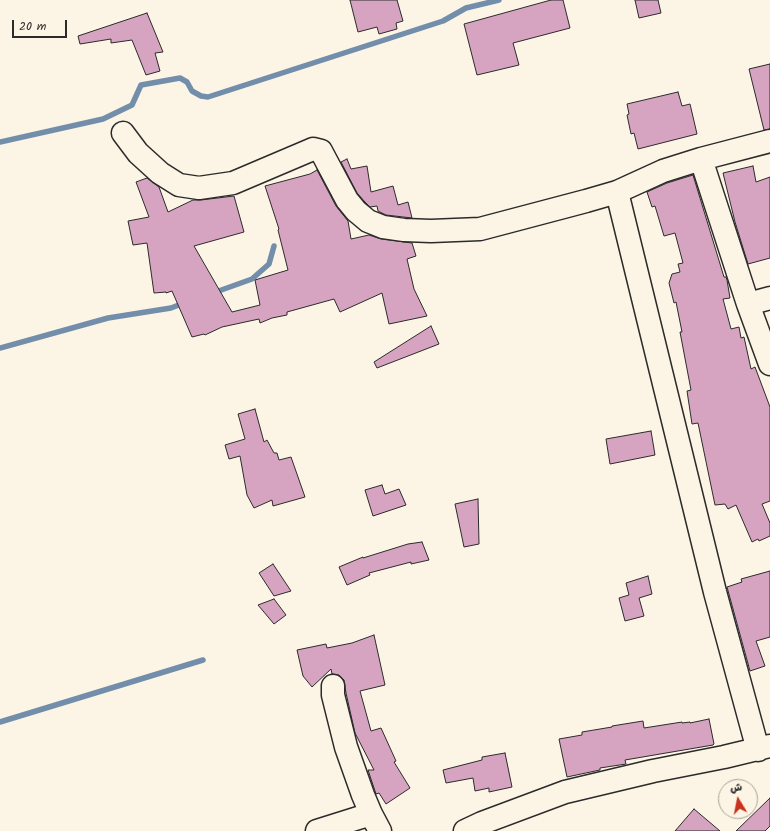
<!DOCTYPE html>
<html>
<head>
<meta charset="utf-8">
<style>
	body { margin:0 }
	#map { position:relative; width:770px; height:831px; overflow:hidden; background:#fcf5e5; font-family:Kalam,"Playpen Sans Arabic",sans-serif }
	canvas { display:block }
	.north { position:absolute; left:718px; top:779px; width:40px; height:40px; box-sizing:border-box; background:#fcf5e5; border:1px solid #a8a49b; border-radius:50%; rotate:350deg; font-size:11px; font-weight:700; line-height:16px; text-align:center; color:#2b2b2b }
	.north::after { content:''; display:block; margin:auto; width:14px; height:18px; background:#c8321e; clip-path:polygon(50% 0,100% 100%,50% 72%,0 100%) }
	.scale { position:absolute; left:12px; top:20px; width:55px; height:18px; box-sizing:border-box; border:2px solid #2b2b2b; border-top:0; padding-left:5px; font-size:12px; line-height:14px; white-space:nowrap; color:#2b2b2b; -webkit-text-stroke:3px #fcf5e5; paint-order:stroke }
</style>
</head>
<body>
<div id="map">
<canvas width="770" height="831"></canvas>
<div class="north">ش</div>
<div class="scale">20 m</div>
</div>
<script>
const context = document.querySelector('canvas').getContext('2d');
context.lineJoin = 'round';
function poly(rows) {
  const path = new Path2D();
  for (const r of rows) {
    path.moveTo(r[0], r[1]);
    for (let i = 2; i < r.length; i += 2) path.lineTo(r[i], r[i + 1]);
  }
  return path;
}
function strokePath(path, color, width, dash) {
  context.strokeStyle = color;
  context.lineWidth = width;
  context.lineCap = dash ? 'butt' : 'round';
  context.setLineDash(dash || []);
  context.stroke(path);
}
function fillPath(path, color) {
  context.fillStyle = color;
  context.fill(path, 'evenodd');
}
strokePath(poly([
	[0,142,103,119,132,105,141,85,180,78,187,82,192,91,201,96,208,97,443,21,466,8,499,0],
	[213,293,252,279,269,264,274,246],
	[0,348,108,318,171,308,184,303],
	[0,722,203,660]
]), '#738eaa', 5.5);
const building = poly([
	[350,0,397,0,403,21,396,23,397,29,379,34,377,27,358,32,350,0],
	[551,0,563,0,570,28,513,43,519,65,477,75,464,24,551,0],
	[635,0,658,0,661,13,639,18,635,0],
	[147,13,163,52,155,53,160,71,146,75,132,40,111,43,111,39,80,44,78,36,147,13],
	[770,64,770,129,764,130,749,69,770,64],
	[678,92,682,106,690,104,697,134,638,149,634,133,631,134,627,115,629,114,627,104,678,92],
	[347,159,351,169,367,166,371,192,393,186,398,205,408,202,412,218,386,215,378,211,377,206,370,207,365,202,357,193,341,162,347,159],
	[753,166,756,182,770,177,770,258,748,264,735,222,723,173,753,166],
	[317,170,336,206,348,221,351,239,369,235,381,239,412,243,416,256,407,259,414,289,427,316,389,324,382,293,340,312,334,299,287,312,287,315,272,318,260,323,259,319,222,327,205,335,204,334,192,337,172,291,166,293,166,292,154,293,147,243,133,245,128,221,149,217,136,182,147,178,159,187,168,212,193,200,201,200,234,196,244,232,194,246,232,312,260,305,255,280,288,270,278,230,279,229,265,186,310,174,317,170],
	[693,175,724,277,726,277,727,280,730,298,723,299,731,329,739,327,741,338,744,337,751,369,755,367,770,407,770,501,762,504,770,523,770,536,759,541,758,539,752,542,736,505,728,509,725,504,715,505,698,423,692,424,687,391,691,390,680,332,682,332,676,302,674,303,669,283,672,274,680,272,678,264,683,263,675,233,664,236,655,206,652,207,647,192,667,183,693,175],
	[431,326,439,344,377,368,374,362,431,326],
	[255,409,264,442,267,440,274,453,277,453,279,460,291,457,305,497,273,506,272,500,254,508,247,495,240,456,229,459,225,445,245,439,238,414,255,409],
	[651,431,655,455,610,464,606,439,651,431],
	[382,485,385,494,399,489,406,505,373,516,365,490,382,485],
	[478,499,479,544,464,547,455,504,478,499],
	[422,542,429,560,411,564,411,562,369,573,370,575,347,585,339,567,363,557,363,558,408,544,422,542],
	[273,564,291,591,274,596,259,573,273,564],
	[770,571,770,637,756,641,765,666,750,671,727,587,742,582,741,579,770,571],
	[648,576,652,594,639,598,644,616,625,621,619,598,629,595,626,583,648,576],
	[274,599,286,615,274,624,258,605,274,599],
	[374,635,385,685,360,691,371,731,381,728,396,761,394,762,410,788,386,804,379,793,376,794,368,770,374,770,355,733,346,693,344,680,339,675,332,674,331,669,312,687,303,676,297,650,326,644,327,648,352,643,374,635],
	[709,719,714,744,713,745,625,760,626,764,600,768,600,770,567,777,559,739,582,735,582,732,612,727,612,726,643,721,644,728,682,722,682,723,690,722,690,723,709,719],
	[505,753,512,787,489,792,489,788,475,791,473,778,446,783,443,770,482,760,482,757,505,753],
	[770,798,770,826,765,831,736,831,770,798],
	[694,809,720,831,675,831,694,809]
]);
fillPath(building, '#d6a4c0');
strokePath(building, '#2b2b2b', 1);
const minor = poly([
	[123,133,138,153,160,173,179,185,199,188,233,183,306,152,313,149,321,151,347,200,356,211,368,221,383,227,404,230,431,231,480,229,586,201,617,192,663,171,701,159,770,141],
	[701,159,748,304,770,364],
	[617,192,715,592,758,750],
	[748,304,770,298],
	[333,686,333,695,346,747,363,795,371,814,380,831],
	[317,831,371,814],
	[465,831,482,823,565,792,653,771,724,757,770,746]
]);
strokePath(minor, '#2b2b2b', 25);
strokePath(minor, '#fcf5e5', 22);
</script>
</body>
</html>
